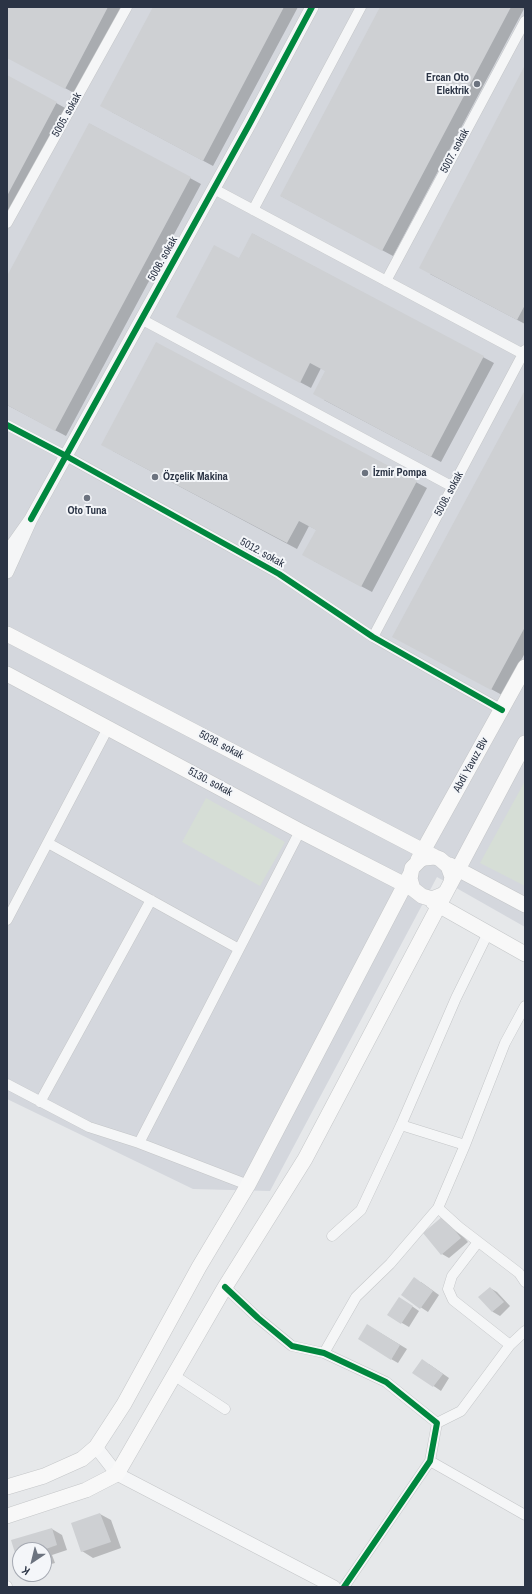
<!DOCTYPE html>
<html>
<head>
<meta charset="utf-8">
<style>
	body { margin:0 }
	#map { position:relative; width:532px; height:1594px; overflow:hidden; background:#e6e8ea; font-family:"Archivo Narrow",sans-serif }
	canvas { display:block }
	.frame { position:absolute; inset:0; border:8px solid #2b3445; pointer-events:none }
	.north { position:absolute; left:12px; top:1542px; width:40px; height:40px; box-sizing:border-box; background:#f4f6f9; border:1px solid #a4a8b1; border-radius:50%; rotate:215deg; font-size:11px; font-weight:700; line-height:16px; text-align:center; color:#2b3445 }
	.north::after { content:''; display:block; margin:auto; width:14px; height:18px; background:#6c737f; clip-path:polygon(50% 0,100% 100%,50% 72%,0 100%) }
</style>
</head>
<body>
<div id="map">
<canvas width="532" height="1594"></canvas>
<div class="frame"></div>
<div class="north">K</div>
</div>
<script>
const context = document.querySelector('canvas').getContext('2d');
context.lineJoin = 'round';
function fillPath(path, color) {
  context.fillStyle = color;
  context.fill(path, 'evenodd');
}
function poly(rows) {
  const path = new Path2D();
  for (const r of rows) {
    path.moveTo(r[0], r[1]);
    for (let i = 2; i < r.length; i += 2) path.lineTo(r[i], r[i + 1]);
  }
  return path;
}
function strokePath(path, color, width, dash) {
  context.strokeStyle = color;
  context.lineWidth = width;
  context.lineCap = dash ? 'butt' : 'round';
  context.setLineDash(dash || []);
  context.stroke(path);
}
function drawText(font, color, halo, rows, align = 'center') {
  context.font = font + ' "Archivo Narrow",sans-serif';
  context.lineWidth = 4;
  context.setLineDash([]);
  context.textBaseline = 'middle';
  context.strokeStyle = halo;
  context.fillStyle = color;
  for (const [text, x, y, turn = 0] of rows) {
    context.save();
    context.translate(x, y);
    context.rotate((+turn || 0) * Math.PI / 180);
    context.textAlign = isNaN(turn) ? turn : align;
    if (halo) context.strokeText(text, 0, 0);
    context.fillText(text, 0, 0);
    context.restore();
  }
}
fillPath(poly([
	[7,7,525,7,525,927,437,877,270,1191,193,1189,7,1099]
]), '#d4d7dd');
fillPath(poly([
	[525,781,525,886,480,863],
	[206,798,285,842,260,886,182,842]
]), '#d6ded6');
fillPath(poly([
	[7,7,122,7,76,94,7,57],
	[154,7,298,7,213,166,112,112],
	[381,7,525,7,393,256,281,196],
	[525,67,525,324,430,274],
	[7,76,67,109,7,221],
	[90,124,201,184,66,436,7,405,7,279],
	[253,234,494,363,441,462,324,400,326,371,321,368,311,388,187,322,239,259],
	[156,344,427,488,372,592,314,561,317,530,309,526,297,549,113,451],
	[525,392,525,653,502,695,404,642],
	[450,1222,468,1242,449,1258,442,1254],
	[421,1282,439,1295,428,1312,402,1295],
	[490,1288,497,1292,510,1306,500,1316,493,1312,480,1297],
	[406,1302,419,1311,409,1327,388,1315],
	[374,1329,407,1349,398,1363,391,1359],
	[429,1364,449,1378,441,1391,413,1372],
	[100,1514,111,1520,121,1548,93,1558,82,1551],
	[52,1529,62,1535,67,1550,52,1555,55,1563,44,1566,44,1550,20,1550,20,1566,12,1541],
	[26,1574,43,1574,32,1577]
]), '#0003');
fillPath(poly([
	[7,7,108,7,65,89,7,58],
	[153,7,284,7,203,161,100,106],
	[380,7,511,7,382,251,280,196],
	[525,65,525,305,517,320,419,268],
	[7,75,57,102,7,196],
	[89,123,191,177,55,431,7,405,7,276],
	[252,233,484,356,431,457,313,394,325,371,310,363,300,383,176,317,214,245,239,258],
	[156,342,417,481,361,587,302,555,316,530,299,521,287,543,101,445],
	[525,390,525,627,491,690,392,637],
	[443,1216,461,1238,441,1255,423,1233],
	[414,1277,433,1291,420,1309,401,1295],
	[490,1287,504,1302,492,1312,478,1297],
	[399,1297,413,1306,401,1324,387,1315],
	[367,1324,400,1345,391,1360,358,1339],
	[422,1359,443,1374,433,1387,412,1373],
	[100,1513,111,1542,81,1552,71,1523],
	[52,1528,57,1545,43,1550,20,1550,20,1569,11,1540]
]), '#ced0d3');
const minor = poly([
	[214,189,525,355],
	[253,210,361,7],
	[7,223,127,7],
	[386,281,525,21],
	[141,319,453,487],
	[7,425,66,456,279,574,373,637,502,710],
	[373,637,525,350],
	[48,843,239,949],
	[7,920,108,728],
	[7,1084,89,1127,139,1143,248,1185],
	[40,1102,151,900],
	[401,1125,465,1145],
	[139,1143,300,831],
	[438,1208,459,1227,519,1273,525,1282],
	[332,1236,361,1210,401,1125,456,998,488,933],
	[478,1242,452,1276,448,1289,453,1300,510,1345],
	[225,1287,258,1318,292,1346,324,1353,386,1382,437,1423,430,1461,344,1587],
	[324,1353,356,1297,390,1264,438,1208,465,1145,505,1043,525,1006],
	[175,1376,225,1409],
	[437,1423,461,1411,510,1345,525,1331],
	[430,1461,525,1515],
	[7,1586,7,1587]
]);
const tertiary = poly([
	[31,519,249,125,312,7],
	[7,553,31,519,7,572],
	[96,1447,117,1474,334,1587]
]);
const secondary = poly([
	[7,634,435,857],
	[7,674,300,831,413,889],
	[418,860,525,667],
	[450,865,525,905],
	[451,882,452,877,448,866,440,859,435,857,424,858,420,860,412,868,411,873,410,879,413,889,422,896,432,899,442,895,446,892,525,743],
	[433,902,525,954],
	[7,1487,44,1476,82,1459,96,1447,124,1404,199,1267,248,1185,411,873],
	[7,1516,86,1490,117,1474,225,1287,305,1159,446,892]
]);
strokePath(minor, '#c4c6c8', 11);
strokePath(tertiary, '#c4c6c8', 14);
strokePath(secondary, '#c4c6c8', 16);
strokePath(minor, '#f5f6f7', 10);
strokePath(tertiary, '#f5f6f7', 13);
strokePath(secondary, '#f8f8f8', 15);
strokePath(poly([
	[7,425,66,456,279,574,373,637,502,710],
	[31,519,249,125,312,7],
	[225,1287,258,1318,292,1346,324,1353,386,1382,437,1423,430,1461,344,1587]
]), '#00873e', 6);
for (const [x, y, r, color] of [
	[477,84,4,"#6c737f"],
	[365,473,4,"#6c737f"],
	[155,477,4,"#6c737f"],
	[87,498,4,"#6c737f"]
]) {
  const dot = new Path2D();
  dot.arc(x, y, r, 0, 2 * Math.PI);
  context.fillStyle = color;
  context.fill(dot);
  strokePath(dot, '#f4f6f9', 1.5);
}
drawText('bold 11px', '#2b3445', '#f4f6f9', [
	["Ercan Oto",469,78,"right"],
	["Elektrik",469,91,"right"],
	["İzmir Pompa",373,473],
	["Özçelik Makina",163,477],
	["Oto Tuna",87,511,"center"]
], 'left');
drawText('11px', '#2b3445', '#f4f6f9', [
	["5005. sokak",67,115,-61],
	["5007. sokak",455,151,-62],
	["5006. sokak",163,259,-61],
	["5008. sokak",449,494,-62],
	["5012. sokak",262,553,29],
	["5036. sokak",221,745,28],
	["Abdi Yavuz Blv",471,765,-61],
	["5130. sokak",210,782,28]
]);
</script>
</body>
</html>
